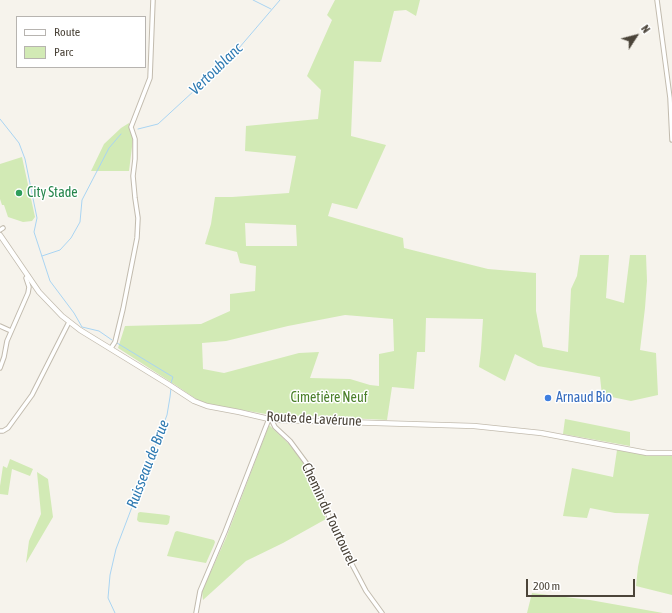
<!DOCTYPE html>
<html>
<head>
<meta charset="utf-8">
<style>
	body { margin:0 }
	#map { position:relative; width:672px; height:613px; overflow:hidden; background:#f6f3ec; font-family:"Asap Condensed",sans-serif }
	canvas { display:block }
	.legend { position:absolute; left:16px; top:16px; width:130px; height:52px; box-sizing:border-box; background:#fff; border:1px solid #b7b4b0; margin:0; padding:5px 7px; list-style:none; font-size:12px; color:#4b4439 }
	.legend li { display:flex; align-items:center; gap:8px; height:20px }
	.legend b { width:20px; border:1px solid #b7b4b0 }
	.north { position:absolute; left:616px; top:16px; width:40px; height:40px; -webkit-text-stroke:3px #fff; paint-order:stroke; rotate:54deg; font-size:11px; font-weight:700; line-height:16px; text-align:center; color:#4b4439 }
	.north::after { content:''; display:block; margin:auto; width:14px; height:18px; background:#4b4439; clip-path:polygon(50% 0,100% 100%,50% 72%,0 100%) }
	.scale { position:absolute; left:526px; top:579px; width:109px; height:18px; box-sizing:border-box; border:2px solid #4b4439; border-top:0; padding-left:5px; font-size:12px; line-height:14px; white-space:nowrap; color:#4b4439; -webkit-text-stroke:3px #fff; paint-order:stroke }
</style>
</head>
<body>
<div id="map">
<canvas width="672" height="613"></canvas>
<ul class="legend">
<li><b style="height:5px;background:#fff"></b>Route</li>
<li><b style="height:11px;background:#d2eab5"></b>Parc</li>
</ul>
<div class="north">N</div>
<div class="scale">200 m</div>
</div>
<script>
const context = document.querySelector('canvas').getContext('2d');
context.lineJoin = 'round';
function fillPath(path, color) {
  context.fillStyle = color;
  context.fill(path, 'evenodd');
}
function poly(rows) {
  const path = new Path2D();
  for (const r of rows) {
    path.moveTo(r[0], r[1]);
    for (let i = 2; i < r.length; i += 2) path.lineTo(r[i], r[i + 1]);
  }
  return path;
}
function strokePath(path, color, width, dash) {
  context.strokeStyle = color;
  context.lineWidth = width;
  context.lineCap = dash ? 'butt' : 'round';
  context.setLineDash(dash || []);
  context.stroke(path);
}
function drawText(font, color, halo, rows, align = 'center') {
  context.font = font + ' "Asap Condensed",sans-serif';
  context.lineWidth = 3;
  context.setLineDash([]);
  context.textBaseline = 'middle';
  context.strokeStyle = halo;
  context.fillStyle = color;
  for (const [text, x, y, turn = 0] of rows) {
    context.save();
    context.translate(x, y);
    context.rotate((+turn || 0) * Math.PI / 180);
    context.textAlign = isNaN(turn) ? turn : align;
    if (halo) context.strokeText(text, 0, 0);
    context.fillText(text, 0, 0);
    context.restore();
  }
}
fillPath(poly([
	[335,0,420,0,416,16,406,10,394,11,381,62,354,61,351,136,386,145,357,209,332,203,328,216,403,238,404,248,488,269,536,273,536,311,543,347,568,352,571,289,577,276,580,255,609,255,606,298,624,303,630,255,646,255,647,281,645,308,640,350,656,353,658,395,631,401,602,395,600,377,538,366,515,354,505,381,479,367,481,350,483,319,426,318,425,352,417,352,414,389,392,387,387,420,309,416,278,416,206,404,196,399,177,386,118,348,125,326,201,324,230,311,230,294,255,291,256,266,240,263,237,252,205,244,211,224,215,197,232,197,289,193,296,156,245,151,246,126,318,119,321,90,307,76,332,20,327,15],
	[245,223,296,225,297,246,246,246],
	[345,315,393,319,394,351,379,354,379,386,370,385,350,379,310,378,319,352,299,353,224,373,203,369,202,343,226,341,288,326],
	[129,123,133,139,129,171,91,171,104,144,121,128],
	[22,157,35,217,32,221,23,222,8,217,4,205,2,205,0,199,0,164],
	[565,419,630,432,630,446,563,434],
	[269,425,288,443,306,466,326,519,283,543,246,561,203,600,202,591,226,538],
	[617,450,654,456,672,455,672,595,636,586,638,567,649,514,615,513,590,508,587,518,563,516,572,468,613,477],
	[10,459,33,469,30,476,12,469,8,495,0,494,0,486,3,466,7,468],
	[37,472,48,479,53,517,26,563,29,541,41,514],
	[140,512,167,515,170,516,169,523,167,525,139,522,137,520,138,513],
	[177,531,214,540,215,542,214,545,206,563,167,556,175,532],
	[532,593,590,600,663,613,527,613]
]), '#d2eab5');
strokePath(poly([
	[253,0,271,9],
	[0,119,19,143,25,159,37,218,34,232,50,281,74,313,82,327,99,331,112,340],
	[138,129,158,124,233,55,280,0],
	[42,256,60,250,71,238,80,222,82,200,109,148,121,134],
	[117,343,173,377,171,383],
	[115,613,108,598,110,575,116,549,167,415,170,397,171,388]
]), '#a9d4f2', 1);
const minor = poly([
	[657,0,670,98,672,140],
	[0,230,3,228],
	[0,326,11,331],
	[111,348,115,342,123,309,137,238,138,218,135,198,133,176,135,159,135,139,131,127,150,78,153,0],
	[0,368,4,357,7,341,28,293,29,287,26,278,28,276],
	[271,419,275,427,290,441,307,464,337,536,366,591,382,613],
	[0,431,3,431,8,428,32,395,69,322],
	[196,613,200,591,225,532,265,429,269,419]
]);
const tertiary = poly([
	[0,235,39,292,62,316,80,330,168,384,194,401,207,406,239,412,269,419,278,420,474,426,541,433,647,453,672,453]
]);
strokePath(minor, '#c2bbae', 5.5);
strokePath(tertiary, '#c2bbae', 6);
strokePath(minor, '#fff', 3.5);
strokePath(tertiary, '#fff', 4.5);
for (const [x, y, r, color] of [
	[19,193,4,"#2e9e5b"],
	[548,398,4,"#3f7fe0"]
]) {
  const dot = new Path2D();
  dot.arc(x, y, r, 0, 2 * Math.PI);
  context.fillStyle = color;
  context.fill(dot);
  strokePath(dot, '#fff', 1.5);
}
drawText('14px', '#27864d', '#fff', [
	["City Stade",27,193]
], 'left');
drawText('14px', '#4a7f2a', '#fff', [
	["Cimetière Neuf",329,398]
]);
drawText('14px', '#366cbe', '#fff', [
	["Arnaud Bio",556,398]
], 'left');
drawText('14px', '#4b4439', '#fff', [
	["Route de Lavérune",314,419,3],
	["Chemin du Tourtourel",329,514,65]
]);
drawText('italic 15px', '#2e7ab2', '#fff', [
	["Vertoublanc",216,69,-44],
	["Ruisseau de Brue",148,464,-69]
]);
</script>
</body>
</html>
